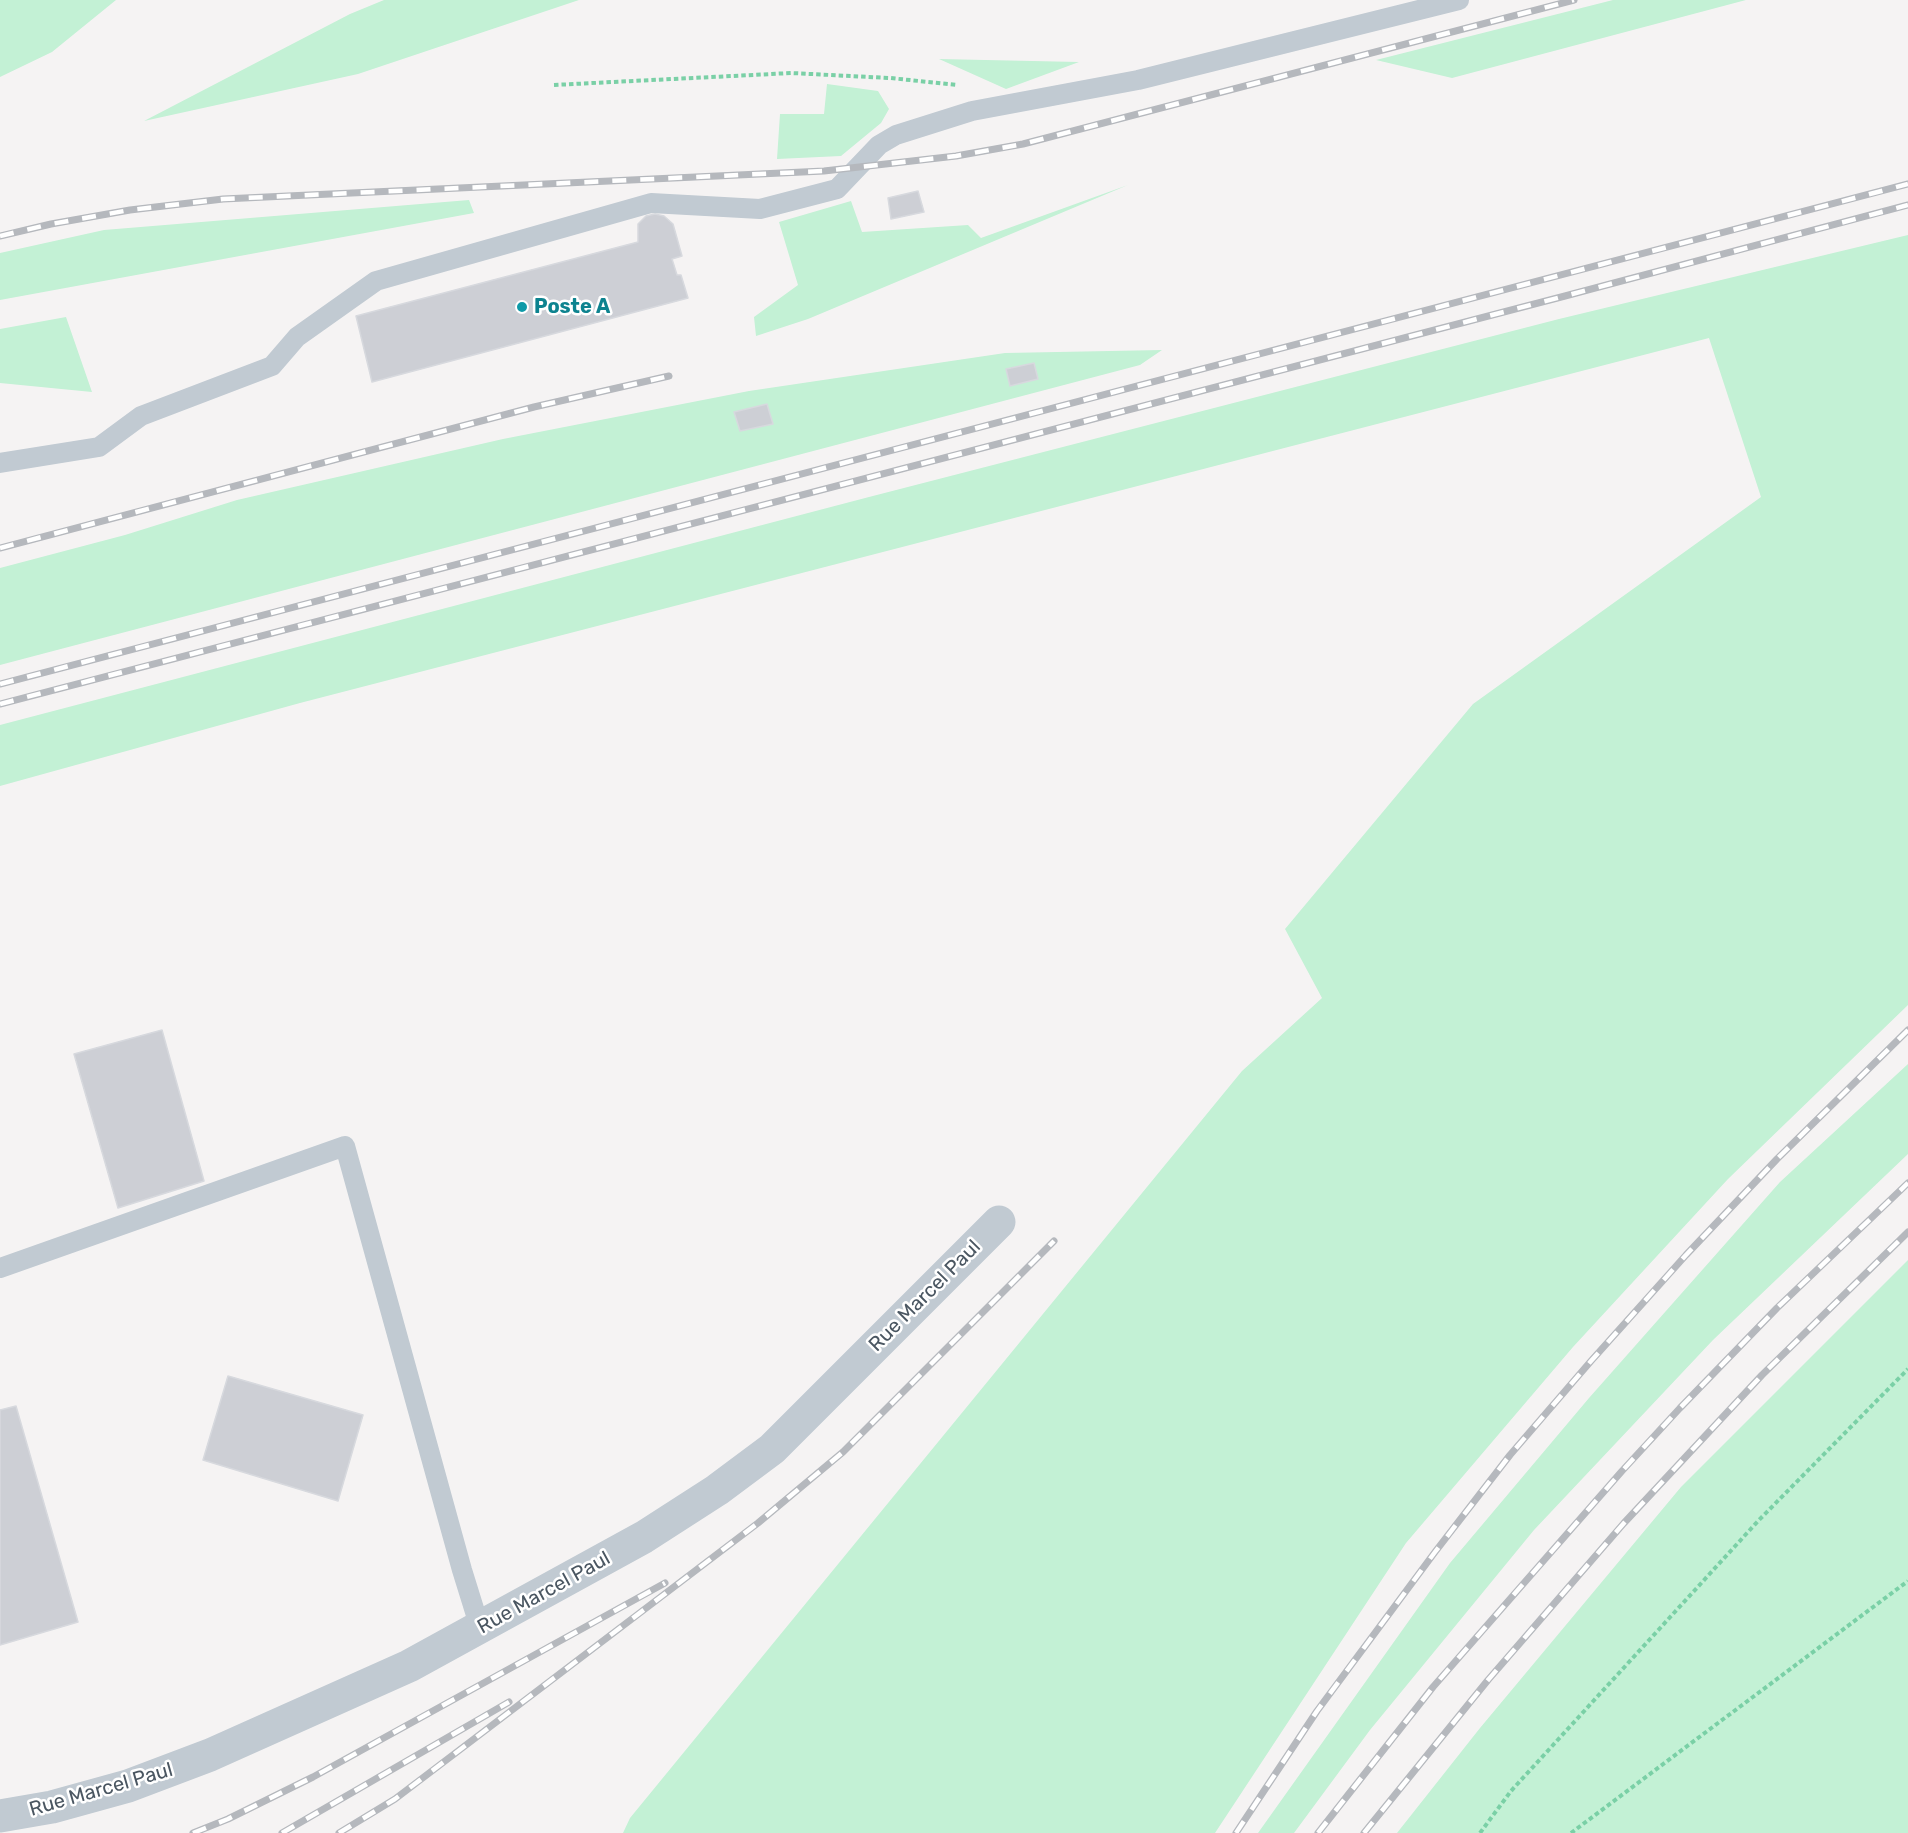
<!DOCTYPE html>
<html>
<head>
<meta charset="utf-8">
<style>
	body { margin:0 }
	canvas { display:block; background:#f5f3f3 }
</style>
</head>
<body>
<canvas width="1908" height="1833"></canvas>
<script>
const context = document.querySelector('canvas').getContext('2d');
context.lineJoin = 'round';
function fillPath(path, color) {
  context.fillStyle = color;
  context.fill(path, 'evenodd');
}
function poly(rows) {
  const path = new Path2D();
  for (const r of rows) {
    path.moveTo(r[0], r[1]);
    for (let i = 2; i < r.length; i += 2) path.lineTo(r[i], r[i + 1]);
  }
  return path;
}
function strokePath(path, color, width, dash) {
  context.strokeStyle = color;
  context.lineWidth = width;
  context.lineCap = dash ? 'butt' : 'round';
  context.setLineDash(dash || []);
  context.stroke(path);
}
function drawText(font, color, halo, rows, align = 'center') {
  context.font = font + ' Rubik,sans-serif';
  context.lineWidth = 5;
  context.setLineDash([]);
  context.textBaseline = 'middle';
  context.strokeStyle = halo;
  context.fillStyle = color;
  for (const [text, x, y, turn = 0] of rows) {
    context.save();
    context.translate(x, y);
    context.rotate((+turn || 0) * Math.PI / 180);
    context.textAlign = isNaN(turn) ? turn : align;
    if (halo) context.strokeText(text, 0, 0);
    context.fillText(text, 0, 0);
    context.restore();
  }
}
fillPath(poly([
	[0,0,116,0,52,52,0,77],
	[384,0,579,0,358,74,144,121,350,14],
	[1613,0,1746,0,1452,78,1376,60],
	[939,59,1079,62,1006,89],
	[827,84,878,91,889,109,881,123,841,156,777,159,780,114,824,114],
	[1128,185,808,319,756,336,754,317,798,285,779,222,851,201,862,232,968,225,981,238],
	[469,200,474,213,0,300,0,253,104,230],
	[1908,235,1908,1005,1728,1179,1573,1347,1406,1543,1215,1833,623,1833,630,1818,1242,1071,1322,998,1285,929,1473,704,1761,497,1709,338,300,703,0,786,0,725,869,497,1559,319],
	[66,317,92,392,0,383,0,329],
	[1162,350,1140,365,0,665,0,568,125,535,237,500,503,439,749,391,1005,353],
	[1908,1064,1908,1154,1713,1340,1534,1530,1370,1730,1294,1833,1258,1833,1450,1563,1589,1398,1780,1182],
	[1908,1260,1908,1833,1397,1833,1480,1728,1681,1487]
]), '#c3f1d5');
const building = poly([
	[918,191,924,212,891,219,888,198,918,191],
	[655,214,664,216,673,224,682,256,672,259,677,275,681,275,688,298,372,382,356,316,638,242,638,224,646,216,655,214],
	[1034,363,1038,379,1010,386,1006,369,1034,363],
	[767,404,773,424,740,431,734,412,767,404],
	[162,1030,204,1181,118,1208,74,1054,162,1030],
	[228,1376,363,1415,338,1501,203,1460,228,1376],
	[16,1406,78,1622,0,1645,0,1410,16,1406]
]);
fillPath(building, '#cdcfd5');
strokePath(building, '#d7d9de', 1.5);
strokePath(poly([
	[554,85,791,73,890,78,958,85],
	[1480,1833,1511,1791,1759,1520,1908,1369],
	[1571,1833,1908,1581]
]), '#7ad0a6', 4, [4.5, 3]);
strokePath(poly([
	[0,463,99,447,141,416,272,366,297,337,376,281,651,203,760,209,837,189,879,145,896,135,972,111,1138,80,1459,0],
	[0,1268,345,1146,462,1570,480,1628]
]), '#c1cad2', 20);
strokePath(poly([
	[0,1816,52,1807,128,1786,210,1755,409,1666,644,1537,717,1490,772,1449,999,1222]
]), '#c1cad2', 33);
const rail = poly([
	[0,236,51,224,130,210,223,199,824,171,956,156,1023,144,1574,0],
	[0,548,534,407,669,376],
	[0,684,1908,184],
	[0,704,1565,296,1908,205],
	[193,1833,228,1819,313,1777,665,1583],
	[282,1833,509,1702],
	[339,1833,395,1799,758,1523,843,1452,1054,1241],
	[1236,1833,1317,1711,1435,1552,1510,1455,1591,1361,1686,1255,1777,1159,1908,1030],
	[1318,1833,1433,1687,1622,1471,1680,1408,1777,1308,1908,1183],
	[1364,1833,1488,1680,1624,1523,1762,1375,1908,1232]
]);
strokePath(rail, '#b5b8bd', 7);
strokePath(rail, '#fff', 4.5, [14]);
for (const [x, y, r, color] of [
	[522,307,6,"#0f9aa8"]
]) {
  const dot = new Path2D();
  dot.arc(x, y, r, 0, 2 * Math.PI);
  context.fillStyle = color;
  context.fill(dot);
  strokePath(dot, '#fff', 2);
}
drawText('bold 20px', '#0d838f', '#fff', [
	["Poste A",534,307]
], 'left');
drawText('20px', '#4a5661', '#fff', [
	["Rue Marcel Paul",925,1296,-45],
	["Rue Marcel Paul",544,1593,-29],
	["Rue Marcel Paul",101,1790,-16]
]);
</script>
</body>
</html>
